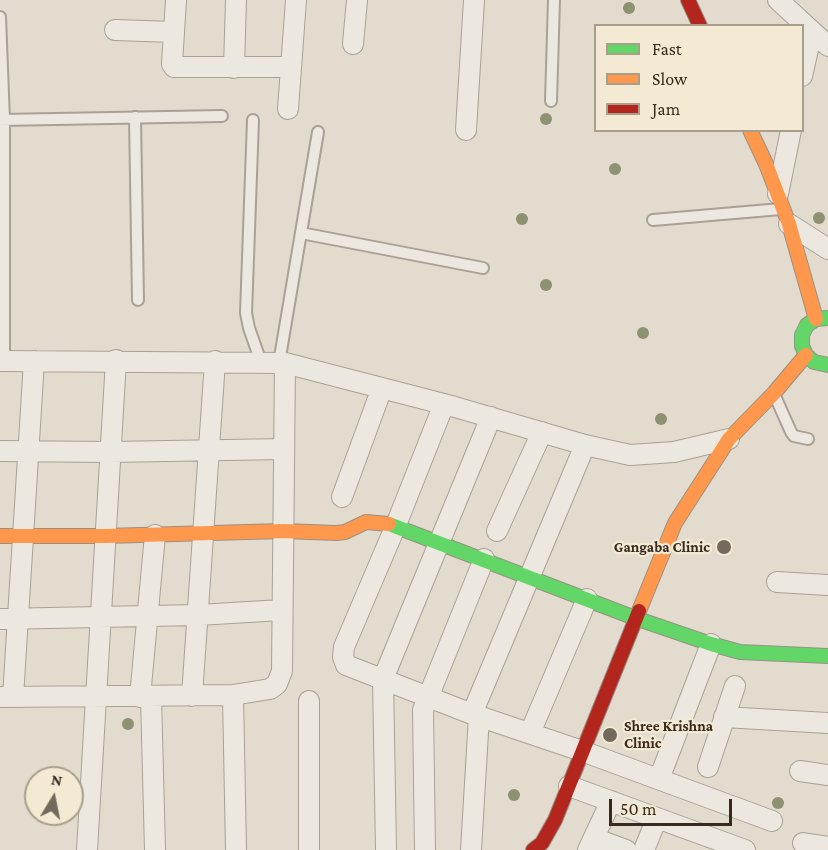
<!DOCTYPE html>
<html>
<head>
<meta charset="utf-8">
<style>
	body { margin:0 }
	#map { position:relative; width:828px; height:850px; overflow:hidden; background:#e3dcce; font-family:"Crimson Pro",serif }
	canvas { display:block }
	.legend { position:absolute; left:594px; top:24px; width:210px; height:108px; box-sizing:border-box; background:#f4ead4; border:2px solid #a89e8c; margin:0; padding:8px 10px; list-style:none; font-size:18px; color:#372b1f }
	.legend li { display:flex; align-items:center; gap:12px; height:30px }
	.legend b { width:30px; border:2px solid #a89e8c }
	.north { position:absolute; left:24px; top:766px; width:60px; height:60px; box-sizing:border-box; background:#f4ead4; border:2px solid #a89e8c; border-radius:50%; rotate:10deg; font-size:16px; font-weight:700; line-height:24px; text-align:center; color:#372b1f }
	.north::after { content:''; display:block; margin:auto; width:21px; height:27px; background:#73695c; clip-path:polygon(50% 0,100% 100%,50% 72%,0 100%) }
	.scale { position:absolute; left:609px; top:799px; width:123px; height:27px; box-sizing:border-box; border:3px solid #372b1f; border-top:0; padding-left:8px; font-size:18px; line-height:21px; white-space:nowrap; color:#372b1f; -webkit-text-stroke:4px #f4ead4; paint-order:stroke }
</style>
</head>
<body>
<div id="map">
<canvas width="828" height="850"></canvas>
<ul class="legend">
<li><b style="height:8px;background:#63d668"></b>Fast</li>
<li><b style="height:8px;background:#ff974d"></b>Slow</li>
<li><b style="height:8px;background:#b3261e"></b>Jam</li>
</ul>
<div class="north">N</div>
<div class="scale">50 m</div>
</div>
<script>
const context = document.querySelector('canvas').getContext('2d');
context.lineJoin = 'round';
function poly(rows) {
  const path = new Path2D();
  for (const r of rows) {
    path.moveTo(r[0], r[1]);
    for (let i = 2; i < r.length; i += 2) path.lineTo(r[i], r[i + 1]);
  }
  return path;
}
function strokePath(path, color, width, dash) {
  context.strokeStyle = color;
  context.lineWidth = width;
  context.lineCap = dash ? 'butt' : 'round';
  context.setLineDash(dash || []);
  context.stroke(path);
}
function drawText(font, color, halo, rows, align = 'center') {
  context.font = font + ' "Crimson Pro",serif';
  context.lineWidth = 4.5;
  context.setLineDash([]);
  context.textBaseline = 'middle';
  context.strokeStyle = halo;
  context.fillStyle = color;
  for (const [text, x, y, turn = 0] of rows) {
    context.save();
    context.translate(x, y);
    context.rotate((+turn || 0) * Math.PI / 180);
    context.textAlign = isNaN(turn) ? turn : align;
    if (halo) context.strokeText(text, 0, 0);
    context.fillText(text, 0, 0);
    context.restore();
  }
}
const lane = poly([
	[0,17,4,120,4,361],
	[551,101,554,0],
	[135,117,138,300],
	[0,120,222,116],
	[253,120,246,313,249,328,261,362],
	[653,220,781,209],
	[301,233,483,268],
	[279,363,318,132],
	[775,396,791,432,794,436,808,439]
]);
const street = poly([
	[176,0,172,64,174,67,291,67],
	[778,0,828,46],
	[115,30,173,32],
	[353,44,357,0],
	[234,68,236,0],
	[802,76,812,32],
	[288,109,296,0],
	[466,130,474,0],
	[778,194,791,130],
	[789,224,828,249],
	[0,361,285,363,455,407,585,445,630,455,674,452,729,439],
	[444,404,396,525,344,647,343,657,346,665,472,714,582,751,772,821],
	[0,451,110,452,284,449],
	[342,497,382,388],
	[497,531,542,432],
	[777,582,828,585],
	[0,619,198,615,282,610],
	[233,695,236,850],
	[151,696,155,850],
	[192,696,215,361],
	[0,697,233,695,270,689,277,684,282,671,285,363],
	[13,697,34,361],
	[140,697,155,535],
	[309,701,309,850],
	[472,714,585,445],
	[724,717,828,723],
	[530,733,587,599],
	[708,767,735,686],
	[800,771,828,775],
	[659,779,711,644],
	[569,786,745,850],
	[594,838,626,850],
	[803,843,828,847],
	[87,850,116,360],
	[386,850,383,679,491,417],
	[425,850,423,710,484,559],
	[471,850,479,716],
	[588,850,611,801],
	[644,850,657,818]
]);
const fast = poly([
	[828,318,816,319,807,325,802,335,802,346,806,355,814,362,828,365],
	[389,524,635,618,711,644,740,652,828,656]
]);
const slow = poly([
	[750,130,766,164,789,224,816,319],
	[0,536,105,536,283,531,336,533,345,532,366,522,389,524],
	[639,611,675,523,729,439,774,393,806,355]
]);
const jam = poly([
	[688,0,700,26],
	[533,850,542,843,555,820,639,611]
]);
strokePath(lane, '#a8a197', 14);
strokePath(street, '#a8a197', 22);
strokePath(fast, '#989186', 16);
strokePath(slow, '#989186', 16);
strokePath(jam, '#989186', 16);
strokePath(lane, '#ece8df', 10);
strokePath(street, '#ece8df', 20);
strokePath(fast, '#63d668', 14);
strokePath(slow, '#ff974d', 14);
strokePath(jam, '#b3261e', 14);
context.fillStyle = '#8e9172';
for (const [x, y] of [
	[629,8],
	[546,119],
	[615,169],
	[819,218],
	[522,219],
	[546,285],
	[643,333],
	[661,419],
	[128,724],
	[514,795],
	[778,803]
]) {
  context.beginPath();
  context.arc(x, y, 6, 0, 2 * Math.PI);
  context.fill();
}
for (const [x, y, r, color] of [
	[724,547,8,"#73695c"],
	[610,735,8,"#73695c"]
]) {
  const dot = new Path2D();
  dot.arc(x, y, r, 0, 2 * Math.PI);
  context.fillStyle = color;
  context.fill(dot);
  strokePath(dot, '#f4ead4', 2);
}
drawText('bold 15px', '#372b1f', '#f4ead4', [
	["Gangaba Clinic",710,547],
	["Shree Krishna",624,726,"left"],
	["Clinic",624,743,"left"]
], 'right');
</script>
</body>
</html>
